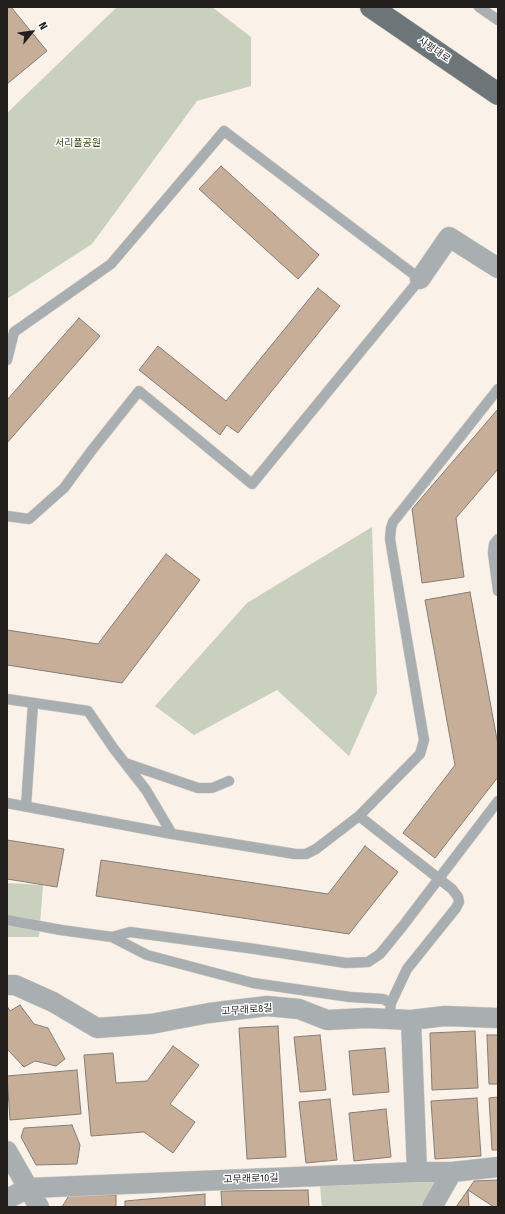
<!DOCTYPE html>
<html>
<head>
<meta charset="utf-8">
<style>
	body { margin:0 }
	#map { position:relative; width:505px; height:1214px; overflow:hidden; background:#faf1e9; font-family:"Fira Sans Condensed",sans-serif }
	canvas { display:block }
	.frame { position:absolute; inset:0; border:8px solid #221f1c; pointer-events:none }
	.north { position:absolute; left:12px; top:12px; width:40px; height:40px; -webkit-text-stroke:3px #fff; paint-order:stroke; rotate:61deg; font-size:11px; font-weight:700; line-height:16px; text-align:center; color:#221f1c }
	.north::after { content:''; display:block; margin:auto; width:14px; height:18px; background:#221f1c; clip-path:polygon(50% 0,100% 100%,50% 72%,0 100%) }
</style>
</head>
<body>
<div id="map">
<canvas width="505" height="1214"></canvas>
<div class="frame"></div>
<div class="north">N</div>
</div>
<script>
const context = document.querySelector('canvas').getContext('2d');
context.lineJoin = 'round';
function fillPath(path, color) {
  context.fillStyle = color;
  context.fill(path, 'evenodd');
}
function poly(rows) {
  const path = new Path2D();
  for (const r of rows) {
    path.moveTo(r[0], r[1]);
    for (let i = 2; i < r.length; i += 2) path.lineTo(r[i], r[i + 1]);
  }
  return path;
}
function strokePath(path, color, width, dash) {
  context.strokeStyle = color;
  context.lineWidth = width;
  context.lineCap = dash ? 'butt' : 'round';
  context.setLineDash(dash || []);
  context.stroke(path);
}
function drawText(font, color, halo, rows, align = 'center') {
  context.font = font + ' "Fira Sans Condensed","Noto Sans KR",sans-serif';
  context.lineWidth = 3;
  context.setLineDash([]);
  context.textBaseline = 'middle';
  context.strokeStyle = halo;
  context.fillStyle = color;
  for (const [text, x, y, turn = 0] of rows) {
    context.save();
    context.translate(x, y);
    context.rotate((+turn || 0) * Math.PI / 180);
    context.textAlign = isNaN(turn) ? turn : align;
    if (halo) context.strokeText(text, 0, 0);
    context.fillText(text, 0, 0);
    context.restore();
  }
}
fillPath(poly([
	[117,7,212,7,251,37,251,86,197,101,92,244,7,299,7,113],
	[372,527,377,693,349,756,277,690,194,735,155,706,247,603],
	[7,883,43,885,39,937,7,937],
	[452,1172,432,1207,322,1207,319,1176]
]), '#cad0be');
const building = poly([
	[7,7,11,7,47,51,7,84,7,7],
	[221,166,319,255,298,279,199,189,221,166],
	[318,288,340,306,238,433,227,425,220,435,139,370,158,346,226,401,318,288],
	[79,318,100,336,7,443,7,400,79,318],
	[498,409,498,469,456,518,464,577,422,583,412,509,498,409],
	[166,554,200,580,122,683,7,665,7,630,98,644,166,554],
	[470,592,498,745,498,777,435,858,403,833,455,765,425,600,470,592],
	[7,840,64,849,57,887,7,879,7,840],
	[365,846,398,872,349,934,96,896,101,860,328,894,365,846],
	[20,1005,34,1024,48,1028,65,1059,56,1066,35,1061,24,1067,8,1050,7,1050,7,1006,10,1011,20,1005],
	[278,1026,286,1157,247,1159,239,1028,278,1026],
	[475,1031,478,1088,432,1090,430,1033,475,1031],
	[320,1035,326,1090,300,1092,294,1037,320,1035],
	[487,1035,498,1035,498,1084,489,1084,487,1035],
	[173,1046,199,1065,170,1104,195,1122,173,1153,144,1132,91,1136,84,1055,113,1053,116,1083,147,1081,173,1046],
	[385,1048,389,1092,353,1095,349,1051,385,1048],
	[77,1070,81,1114,10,1120,7,1076,77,1070],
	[498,1097,498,1150,492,1150,489,1098,498,1097],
	[477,1098,481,1156,435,1159,431,1101,477,1098],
	[330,1099,337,1160,306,1163,299,1102,330,1099],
	[386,1109,391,1157,354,1161,349,1113,386,1109],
	[72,1125,80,1145,77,1164,36,1165,21,1137,24,1128,72,1125],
	[498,1180,498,1207,494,1207,468,1190,474,1181,498,1180],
	[308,1190,309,1207,222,1207,221,1191,308,1190],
	[468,1190,469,1207,456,1207,468,1190],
	[70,1194,116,1195,116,1207,62,1207,70,1194],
	[205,1194,205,1207,125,1207,125,1201,205,1194]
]);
fillPath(building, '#c7ae98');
strokePath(building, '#857d75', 1);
const lane = poly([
	[479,7,498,20],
	[7,360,14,332,111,264,224,131,420,279,252,484,139,391,92,450,64,488,29,519,7,516],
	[498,539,494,544,493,553,498,591],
	[7,699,88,711,114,749,146,790,172,834],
	[125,763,198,788,212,788,229,781],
	[7,803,172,834,295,854,306,854,316,849,359,816,420,754,424,740,390,539,391,528,393,522,498,389],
	[26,806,33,703],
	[359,816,452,889,458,897,459,902,456,908,407,969,391,1003],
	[7,920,61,930,112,937,147,955,253,983,350,997,383,999,391,1003,389,1019],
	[112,937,130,932,255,949,346,963,368,962,380,954,402,927,498,801]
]);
const street = poly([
	[420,279,449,237,498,268],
	[7,985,15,985,53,1002,97,1028,151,1024,209,1013,267,1006,299,1009,327,1020,367,1018,411,1020,445,1016,498,1018],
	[411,1020,417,1172],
	[7,1151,39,1207],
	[7,1199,29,1188,417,1172,452,1172,498,1167],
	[432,1207,452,1172]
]);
const primary = poly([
	[371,7,498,94]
]);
strokePath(lane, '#d7cfc8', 11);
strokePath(street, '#d7cfc8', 21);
strokePath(primary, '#d7cfc8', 23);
strokePath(lane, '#a9afb0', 10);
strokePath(street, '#a9afb0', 20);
strokePath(primary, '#6c7678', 22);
drawText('10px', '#221f1c', '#fff', [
	["사평대로",434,50,34],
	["고무래로8길",247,1010,-4],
	["고무래로10길",251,1179,-2]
]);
drawText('10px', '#374413', '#fff', [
	["서리풀공원",78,143]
]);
</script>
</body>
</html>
